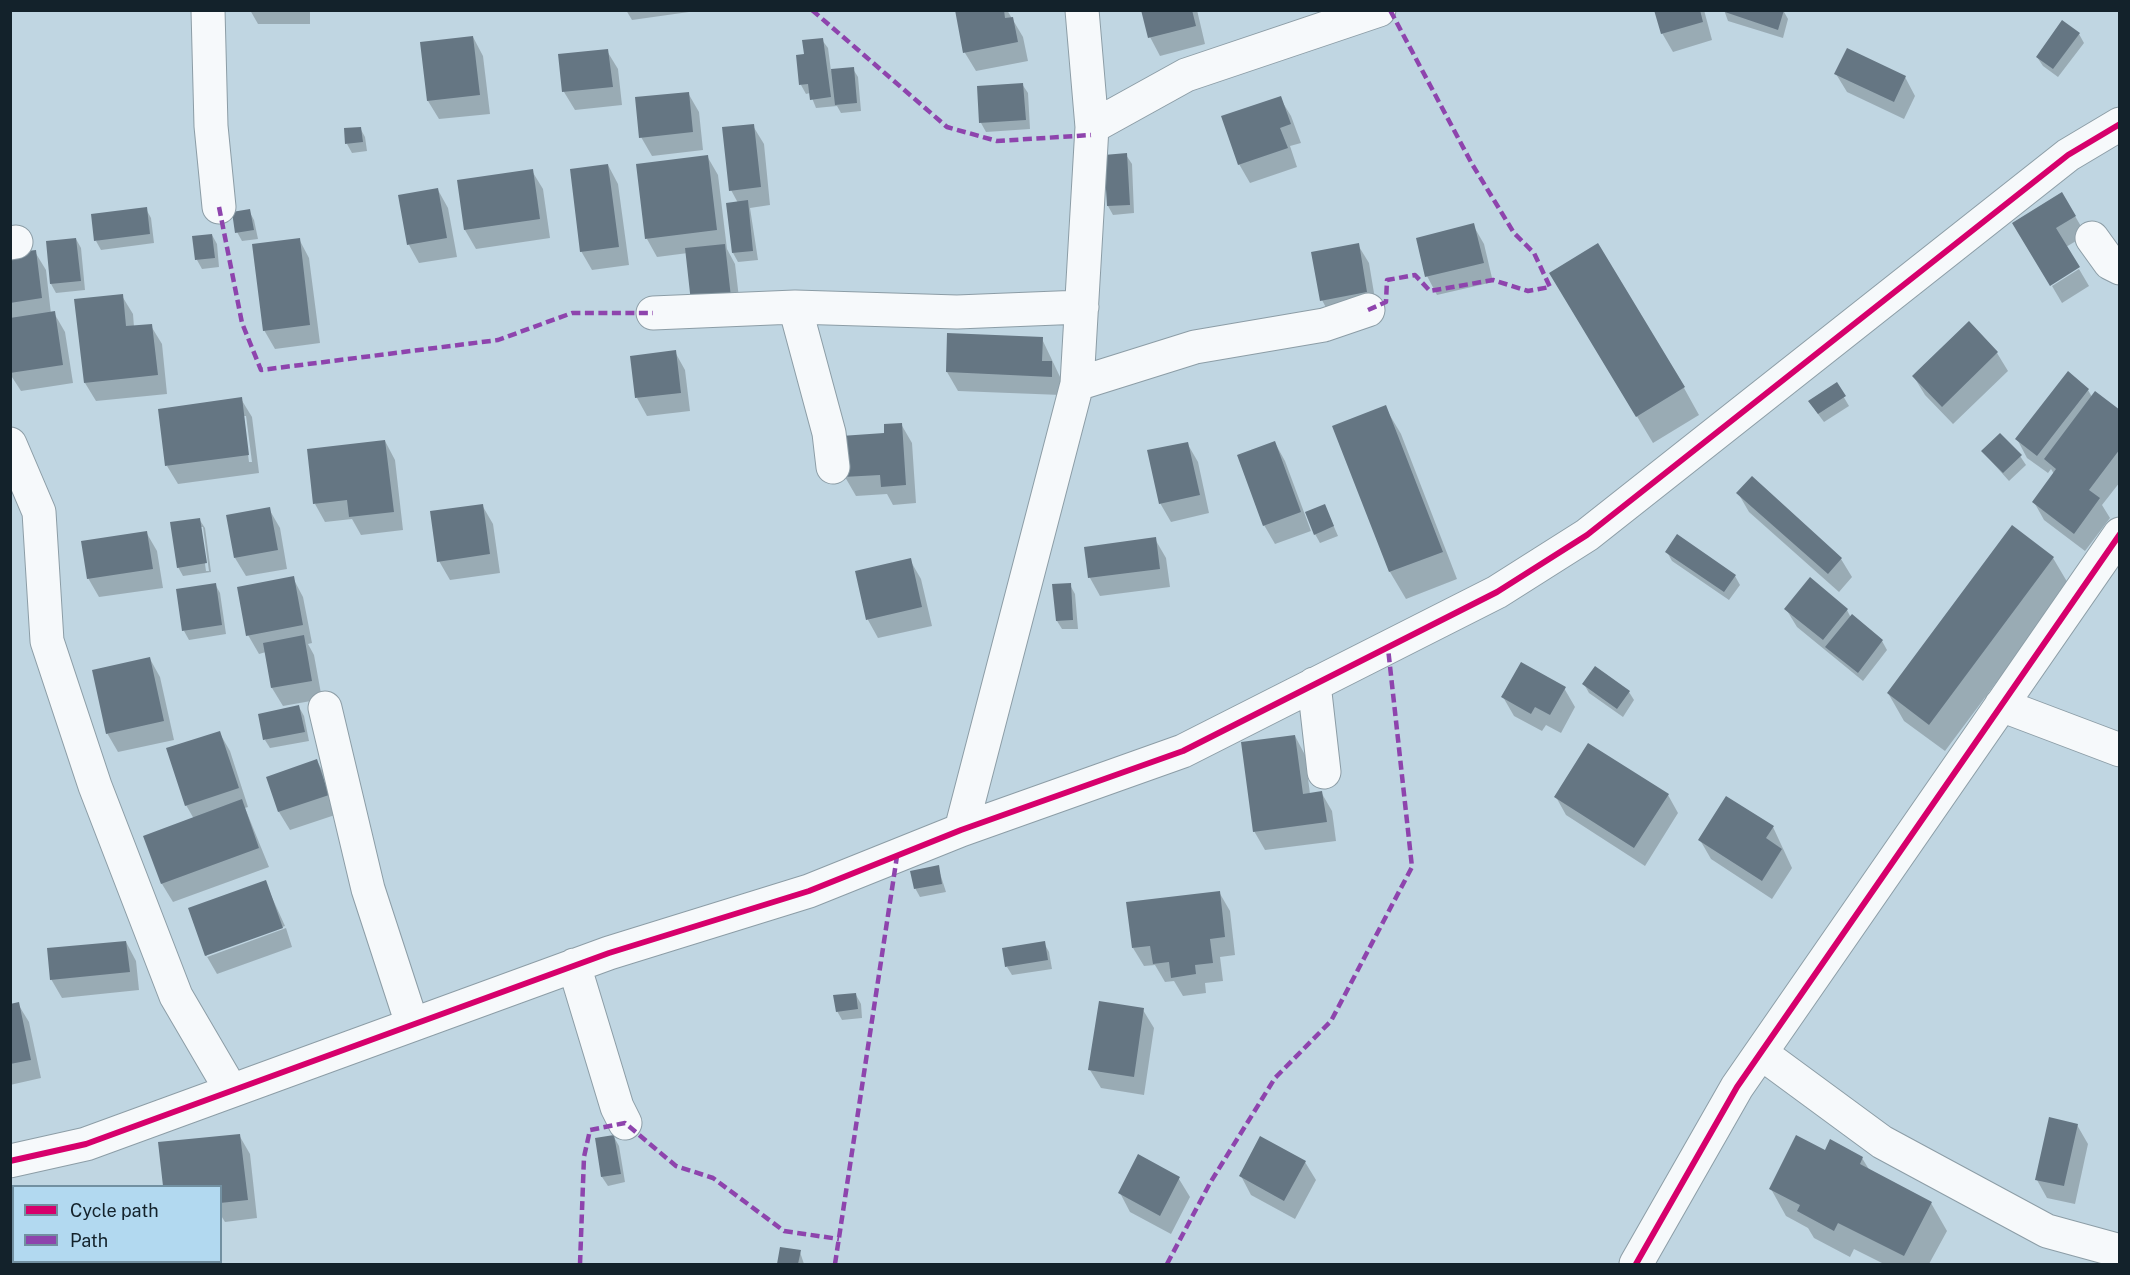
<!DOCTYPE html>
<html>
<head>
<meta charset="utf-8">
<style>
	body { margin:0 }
	#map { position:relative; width:2130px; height:1275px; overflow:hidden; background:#c0d6e2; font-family:"Public Sans",sans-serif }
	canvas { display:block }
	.frame { position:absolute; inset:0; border:12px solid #13222b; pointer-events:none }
	.legend { position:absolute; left:12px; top:1185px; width:210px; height:78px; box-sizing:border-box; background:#b2d9f0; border:2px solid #7290a1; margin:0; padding:8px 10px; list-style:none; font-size:18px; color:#13222b }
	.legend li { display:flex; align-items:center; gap:12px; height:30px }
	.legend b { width:30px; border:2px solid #7290a1 }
</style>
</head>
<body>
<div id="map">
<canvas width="2130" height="1275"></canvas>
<div class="frame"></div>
<ul class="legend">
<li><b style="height:8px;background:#d6006c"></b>Cycle path</li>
<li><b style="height:8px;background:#8e44ad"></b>Path</li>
</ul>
</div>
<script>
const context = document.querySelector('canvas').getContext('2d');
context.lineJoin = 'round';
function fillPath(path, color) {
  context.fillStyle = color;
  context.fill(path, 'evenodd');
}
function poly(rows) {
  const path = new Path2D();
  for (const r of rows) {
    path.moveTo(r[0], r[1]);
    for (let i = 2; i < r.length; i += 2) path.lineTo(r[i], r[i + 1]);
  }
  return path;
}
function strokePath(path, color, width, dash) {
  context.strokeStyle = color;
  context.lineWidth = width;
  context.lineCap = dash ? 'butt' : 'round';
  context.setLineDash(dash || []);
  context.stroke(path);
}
fillPath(poly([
	[250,10,310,10,310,24,258,24],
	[626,10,689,10,689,12,632,20],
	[957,10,1007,10,1023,37,1028,61,976,71,965,53],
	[1143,10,1197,10,1205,44,1160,56,1150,37],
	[1655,10,1704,10,1712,40,1673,52,1662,33],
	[1724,10,1783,10,1788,19,1783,38,1728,21],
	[2079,34,2084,43,2058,77,2043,66,2037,57],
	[473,37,483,56,490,114,439,119,428,101,422,43],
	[822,40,828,48,831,71,853,69,858,77,861,111,841,113,837,106,816,108,810,93,806,94,801,85],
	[607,51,618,69,622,105,575,110,564,92,560,56],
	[1836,74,1905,77,1915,96,1904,119,1847,92],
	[1022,84,1028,93,1030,129,986,132,981,123,978,87],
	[688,93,699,112,703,150,652,156,641,137],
	[1280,98,1291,116,1301,143,1290,146,1297,167,1250,183,1239,164],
	[753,126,764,144,770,205,750,208,758,260,738,262,733,253,728,204,738,203,731,190],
	[360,128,365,137,367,151,352,153,347,144],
	[1126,155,1132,164,1134,213,1113,215,1108,206],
	[707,156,718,175,727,249,735,264,741,315,688,253,657,257,647,239],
	[608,165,618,184,629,265,592,270,581,251],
	[532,171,543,189,550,238,476,249,465,230,458,181],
	[438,190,448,208,457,257,419,263,409,245],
	[146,209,151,218,154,243,101,250,96,241],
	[249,211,254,220,258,239,242,241,237,232],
	[2075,216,2086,235,2066,247,2014,224],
	[1473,225,1484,244,1493,282,1437,295,1427,276],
	[212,235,217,244,219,267,202,269,197,260],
	[76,239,81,248,85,290,56,293,51,284,47,242],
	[299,239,309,258,320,343,275,349,264,330],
	[1358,245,1369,263,1377,311,1332,319,1322,300],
	[35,252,46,270,51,314,54,313,65,332,73,383,21,391,10,374,10,255],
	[2079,269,2089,286,2062,303,2052,286],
	[122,296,133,314,134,327,151,326,162,344,167,394,96,401,85,383],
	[1567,300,1684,388,1699,415,1653,443],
	[1042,339,1062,381,1061,395,958,391,947,372],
	[675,352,685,370,690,411,647,416,637,398],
	[1997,353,2008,371,1953,424,1925,395,1914,377],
	[1836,384,1849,406,1824,422,1815,410],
	[2088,390,2092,397,2120,412,2120,482,2102,505,2110,518,2085,551,2044,520,2034,502,2054,474,2051,469,2048,473,2027,458,2017,439],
	[241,399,252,417,259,473,178,484,167,466],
	[243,416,246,416,252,462,249,462],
	[1385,407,1401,434,1457,579,1406,599,1390,572,1334,427],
	[901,424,912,443,916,503,893,505,887,494,856,496,845,477,886,435],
	[385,441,395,460,403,530,361,535,352,519,325,522,315,504],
	[1187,443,1198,462,1209,513,1171,522,1160,503],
	[1275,443,1285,461,1311,531,1275,544,1264,525,1239,456],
	[1983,452,2020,456,2026,465,2009,481],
	[1738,493,1841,559,1852,577,1839,592,1749,512],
	[482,505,493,524,500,573,450,580,439,561],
	[1325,506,1338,536,1320,543,1315,534],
	[269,509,280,528,287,569,246,576,235,558],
	[199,519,205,528,211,572,183,576,178,567],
	[200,527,203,527,209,571,206,571],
	[146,532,157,551,163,588,99,597,88,578],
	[1155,539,1166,558,1170,587,1100,596,1090,578,1086,548],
	[1667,552,1735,576,1740,585,1729,600,1672,561],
	[2053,558,2069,585,1945,751,1904,721,1888,693],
	[910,560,921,579,932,626,878,638,868,620,857,572],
	[293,578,303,597,312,643,308,644,314,655,322,699,283,706,272,688,266,652,259,654,248,635],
	[215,584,220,593,226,634,189,640,184,631],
	[1070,585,1075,594,1078,629,1062,629,1057,621],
	[1786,609,1847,610,1851,618,1882,641,1887,650,1863,681,1797,627],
	[150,659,160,677,174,740,118,752,107,733],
	[1584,684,1629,692,1634,700,1623,717,1589,693],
	[1564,688,1575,707,1561,733,1546,725,1542,731,1514,716,1503,697],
	[299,707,304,716,309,741,270,748,265,740],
	[219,732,230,751,248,807,245,808,269,867,173,902,162,884,145,837,194,819,186,805],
	[1295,736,1305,755,1310,794,1321,792,1332,811,1336,841,1265,850,1254,831],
	[317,761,327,779,338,814,290,830,279,812,268,778],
	[1668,795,1678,813,1645,866,1566,815,1556,797],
	[1773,827,1792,868,1772,899,1711,859,1700,840],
	[938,867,946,892,920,897,915,888],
	[265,882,285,926,207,954,207,957,286,928,292,947,217,974,206,955,190,909],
	[1219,892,1230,911,1235,955,1220,957,1223,981,1205,983,1206,993,1183,996,1174,981,1165,982,1155,965,1144,966,1133,948],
	[126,942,136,961,139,990,62,998,51,979],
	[1044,943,1049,952,1052,969,1012,975,1007,967],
	[856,995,861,1004,862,1018,842,1020,837,1011],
	[18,1004,29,1022,41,1078,10,1085,10,1005],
	[1143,1010,1154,1028,1144,1095,1101,1088,1090,1070],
	[2077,1125,2088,1144,2075,1204,2047,1198,2037,1180],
	[239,1135,250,1154,257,1218,225,1222,220,1214,220,1186,164,1186,159,1144],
	[614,1137,619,1146,625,1182,608,1186,602,1177],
	[1826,1152,1862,1158,1870,1171,1931,1203,1947,1231,1929,1264,1884,1264,1854,1249,1850,1257,1814,1238,1808,1228,1786,1216,1771,1189],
	[1305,1162,1316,1180,1295,1219,1251,1195,1241,1176],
	[1179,1179,1190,1197,1171,1234,1130,1212,1120,1193],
	[782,1249,800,1252,804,1264,779,1264]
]), '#0003');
fillPath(poly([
	[955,10,1004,10,1005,18,1013,17,1018,42,963,53],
	[1141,10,1192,10,1196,26,1148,38],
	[1654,10,1700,10,1703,22,1661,34],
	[1719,10,1784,10,1778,30],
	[2062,20,2080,33,2053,69,2036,57],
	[473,36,480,95,427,101,420,42],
	[823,38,831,97,810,100,808,84,799,85,796,55,804,54,802,40],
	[1847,48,1906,76,1894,102,1834,74],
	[608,49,613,87,562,92,558,54],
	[854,67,857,103,835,105,831,69],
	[1023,83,1026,120,979,123,977,86],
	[689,92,693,132,639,138,635,97],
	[1281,96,1291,124,1280,128,1288,148,1238,165,1221,116],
	[754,124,761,187,729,191,722,127],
	[361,127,363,142,345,144,344,128],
	[1127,153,1130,205,1107,206,1104,155],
	[708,155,717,230,645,239,636,164],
	[608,164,619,247,580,252,570,169],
	[533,169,540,219,464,230,457,180],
	[438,188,447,238,407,245,398,195],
	[2062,192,2076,216,2056,228,2080,267,2050,286,2012,223],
	[748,200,753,251,732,253,726,203],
	[147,207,150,234,94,241,91,214],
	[250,209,254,230,235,233,232,212],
	[1474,223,1484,263,1425,277,1416,238],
	[212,234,215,258,195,260,192,236],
	[76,238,81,281,50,284,46,241],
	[300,238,310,325,263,331,252,244],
	[1359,243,1367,292,1320,301,1311,252],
	[1598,243,1685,387,1636,417,1549,273],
	[725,244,731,297,691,302,685,248],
	[36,250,42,298,10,303,10,253],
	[123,294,126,326,152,324,158,375,84,383,74,299],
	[55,311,63,365,10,373,10,318],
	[1969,321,1998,352,1942,407,1912,376],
	[947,333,1043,337,1042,361,1052,361,1052,377,946,372],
	[676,350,681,393,635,398,630,356],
	[2068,371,2089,389,2037,456,2015,439],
	[1837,382,1846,396,1818,414,1808,401],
	[2095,391,2120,410,2120,449,2089,490,2100,498,2074,534,2032,502,2056,469,2044,459],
	[242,397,249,455,165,466,158,409],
	[1386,405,1443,552,1389,572,1332,426],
	[902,423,906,485,881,487,880,475,843,477,841,436,884,433,884,424],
	[2000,433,2022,455,2003,473,1981,451],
	[385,440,394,512,349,517,347,500,313,504,307,449],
	[1275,441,1301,512,1263,526,1237,455],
	[1188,442,1200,495,1159,504,1147,450],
	[1752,476,1842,558,1828,574,1736,493],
	[483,504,490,554,437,562,430,511],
	[1325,504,1334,526,1314,535,1305,512],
	[270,507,278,550,234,558,226,515],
	[200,518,207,563,177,568,170,522],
	[2012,525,2054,557,1929,725,1887,693],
	[147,531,153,569,87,579,81,541],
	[1677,534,1736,575,1724,592,1665,552],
	[1156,537,1160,569,1088,578,1084,547],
	[911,558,922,607,866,620,855,571],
	[294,576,303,625,246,636,237,587],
	[1810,577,1848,609,1823,640,1784,609],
	[216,583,222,625,182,631,176,589],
	[1071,583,1073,620,1056,621,1052,584],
	[1852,614,1883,640,1858,673,1825,647],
	[304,635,312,681,271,688,263,643],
	[150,657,164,721,106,734,92,670],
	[1521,662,1566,687,1550,715,1535,707,1531,714,1501,697],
	[1595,666,1630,691,1617,709,1582,684],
	[299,705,305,732,263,740,258,714],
	[220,731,239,788,185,806,166,748],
	[1295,735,1303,794,1322,791,1327,822,1253,832,1241,742],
	[1588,743,1669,794,1634,848,1554,797],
	[317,759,329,795,278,812,266,777],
	[1726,796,1774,826,1766,838,1782,849,1762,881,1698,840],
	[242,799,259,848,161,884,143,836],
	[939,865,942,884,914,889,910,871],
	[266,880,283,928,205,956,188,908],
	[1220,891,1225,937,1210,939,1213,963,1195,965,1196,974,1171,978,1169,962,1153,964,1150,946,1132,948,1126,902],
	[126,941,130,972,50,980,47,948],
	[1045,941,1048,960,1005,967,1002,948],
	[856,993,858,1009,836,1012,833,995],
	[1099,1001,1144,1008,1134,1077,1088,1070],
	[19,1002,31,1060,10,1064,10,1004],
	[2049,1117,2078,1124,2064,1186,2035,1180],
	[240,1134,248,1200,220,1203,220,1186,163,1186,158,1142],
	[614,1135,621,1174,601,1177,595,1138],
	[1796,1135,1825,1150,1830,1139,1863,1157,1860,1164,1932,1202,1904,1256,1838,1223,1834,1231,1797,1211,1800,1205,1769,1189],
	[1260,1136,1306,1161,1284,1201,1239,1176],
	[1138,1154,1180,1177,1160,1216,1118,1193],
	[780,1247,801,1250,798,1264,777,1264]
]), '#657683');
const minor = poly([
	[208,10,211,126,219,207],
	[1092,127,1186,75,1379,10],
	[2092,238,2110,263,2120,268],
	[10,243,16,242],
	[795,307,829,433,833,467],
	[653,313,795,307,957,312,1082,307],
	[1077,384,1195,347,1324,325,1368,310],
	[10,444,39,512,47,641,95,786,176,996,231,1090],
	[1314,684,1324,772],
	[2001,705,2120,750],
	[325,708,368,889,412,1024],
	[961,830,1077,384,1092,127,1082,10],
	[574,965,617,1107,625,1123],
	[1761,1053,1882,1142,2047,1231,2120,1251],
	[10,1161,86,1144,609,953,809,891,961,830,1183,751,1497,592,1587,535,2068,155,2120,124],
	[1636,1264,1737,1087,2120,534]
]);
strokePath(minor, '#8c9da6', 35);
strokePath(minor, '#f6f9fb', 33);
strokePath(poly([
	[812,10,947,127,997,141,1091,135],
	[219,207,242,323,261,370,498,340,572,313,653,313],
	[1368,310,1386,302,1387,280,1415,275,1430,291,1493,280,1528,291,1550,287,1534,253,1514,233,1472,164,1390,10],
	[580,1264,584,1157,590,1130,625,1123,676,1166,713,1178,784,1231,839,1239],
	[835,1264,897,856],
	[1167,1264,1210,1183,1275,1078,1331,1021,1412,867,1388,648]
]), '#8e44ad', 4.5, [9, 4.5]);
strokePath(poly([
	[10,1161,86,1144,609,953,809,891,961,830,1183,751,1497,592,1587,535,2068,155,2120,124],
	[1636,1264,1737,1087,2120,534]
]), '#d6006c', 6);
</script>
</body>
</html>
